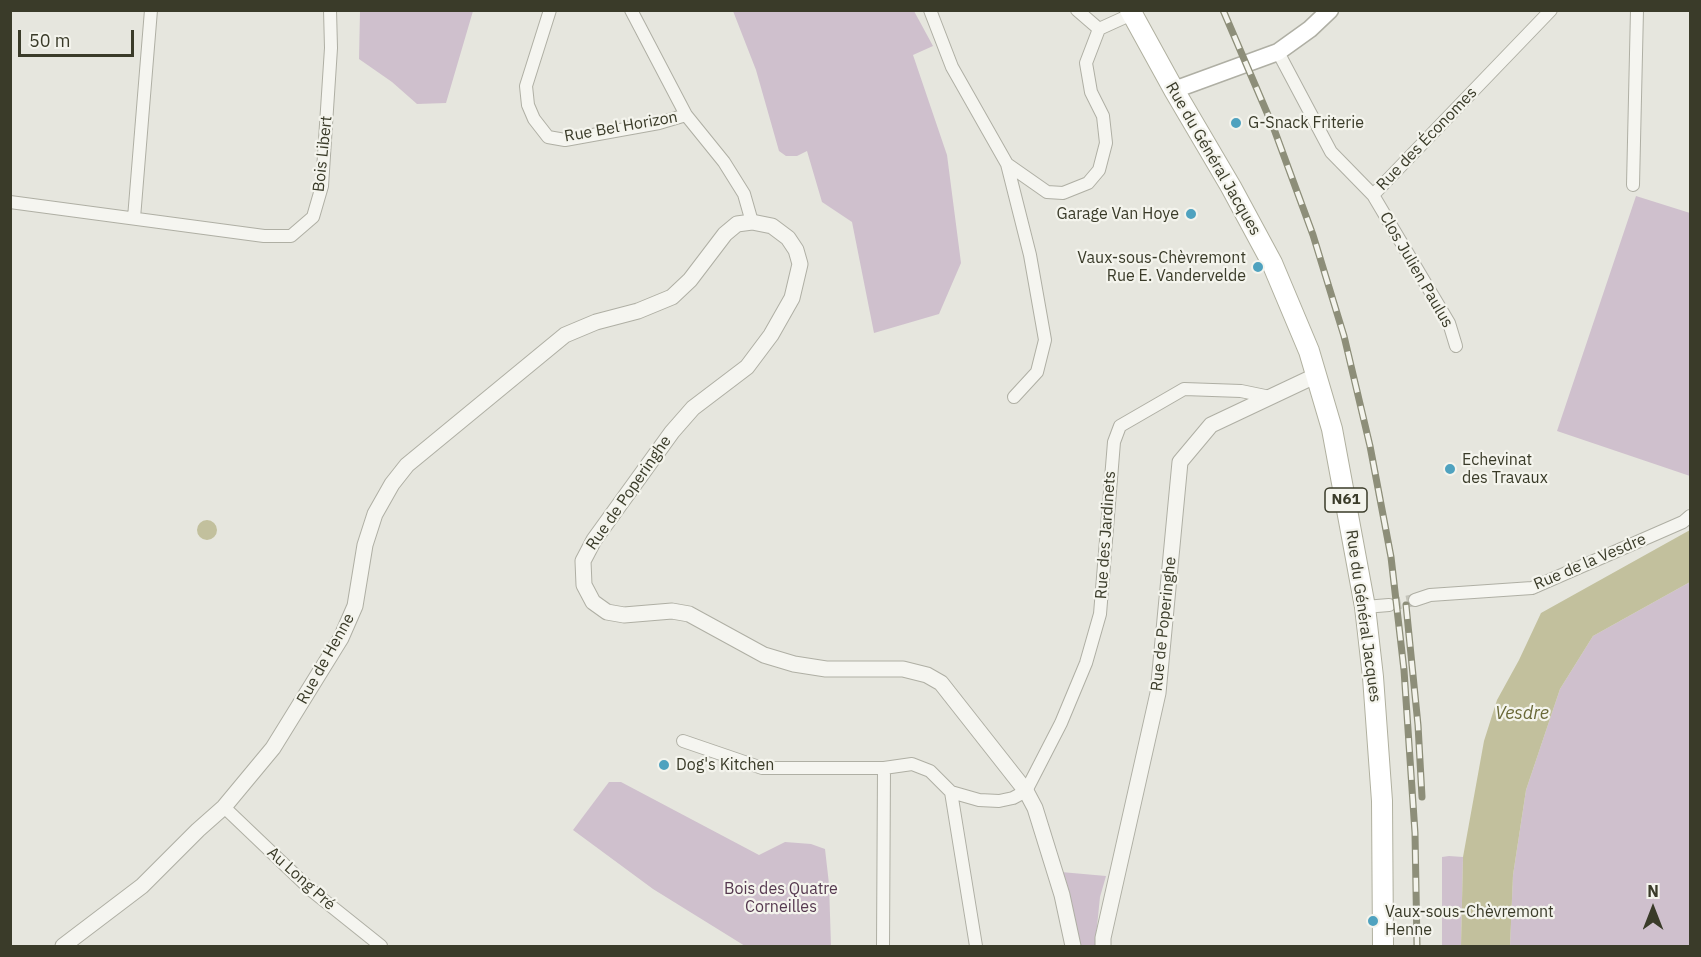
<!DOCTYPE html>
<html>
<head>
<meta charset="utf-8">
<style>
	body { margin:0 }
	#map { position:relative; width:1701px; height:957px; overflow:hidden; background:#e6e6de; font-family:"IBM Plex Sans",sans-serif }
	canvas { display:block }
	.frame { position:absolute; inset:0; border:12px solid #3a3b29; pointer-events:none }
	.north { position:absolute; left:1623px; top:879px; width:60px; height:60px; -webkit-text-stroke:4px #f4f4ed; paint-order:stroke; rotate:0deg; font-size:16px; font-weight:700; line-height:24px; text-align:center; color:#3a3b29 }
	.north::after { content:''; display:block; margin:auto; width:21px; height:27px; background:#3a3b29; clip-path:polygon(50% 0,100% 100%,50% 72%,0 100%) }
	.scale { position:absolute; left:18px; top:30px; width:116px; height:27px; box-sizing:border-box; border:3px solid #3a3b29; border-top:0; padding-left:8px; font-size:18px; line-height:21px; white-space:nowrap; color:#3a3b29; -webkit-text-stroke:4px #f4f4ed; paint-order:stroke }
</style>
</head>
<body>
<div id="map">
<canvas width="1701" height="957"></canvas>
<div class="frame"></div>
<div class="north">N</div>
<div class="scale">50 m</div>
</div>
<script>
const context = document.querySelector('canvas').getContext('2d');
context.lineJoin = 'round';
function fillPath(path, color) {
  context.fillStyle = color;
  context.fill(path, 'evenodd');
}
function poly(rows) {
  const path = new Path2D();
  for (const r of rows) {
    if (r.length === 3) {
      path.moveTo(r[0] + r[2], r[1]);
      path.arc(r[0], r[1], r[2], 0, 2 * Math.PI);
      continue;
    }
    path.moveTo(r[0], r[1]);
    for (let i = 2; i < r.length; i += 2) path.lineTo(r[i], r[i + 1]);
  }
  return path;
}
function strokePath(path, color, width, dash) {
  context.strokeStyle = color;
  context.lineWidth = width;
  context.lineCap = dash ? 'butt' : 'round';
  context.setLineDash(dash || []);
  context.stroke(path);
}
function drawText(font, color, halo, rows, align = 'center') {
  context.font = font + ' "IBM Plex Sans",sans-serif';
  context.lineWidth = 4.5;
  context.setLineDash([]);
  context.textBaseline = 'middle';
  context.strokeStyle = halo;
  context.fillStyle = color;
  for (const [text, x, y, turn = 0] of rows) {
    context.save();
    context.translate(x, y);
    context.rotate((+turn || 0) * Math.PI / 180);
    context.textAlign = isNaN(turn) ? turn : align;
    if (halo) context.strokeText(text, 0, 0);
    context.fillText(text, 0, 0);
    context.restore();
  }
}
fillPath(poly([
	[360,11,473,11,446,103,417,104,392,82,359,59],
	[733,11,914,11,933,46,913,55,947,155,961,263,939,314,874,333,852,222,822,202,807,151,797,156,786,156,779,151,756,70],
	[1636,196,1690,213,1690,476,1557,431],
	[1690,582,1690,946,1510,946,1513,875,1526,790,1560,689,1593,636],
	[609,782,621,782,759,855,785,842,811,844,825,849,829,884,831,946,745,946,653,889,573,830],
	[1449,856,1463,857,1461,946,1442,946,1442,857],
	[1061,872,1106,876,1100,897,1095,946,1078,946]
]), '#cfc0cd');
fillPath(poly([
	[207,530,10],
	[1690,530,1690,582,1593,636,1560,689,1526,790,1513,875,1510,946,1461,946,1463,857,1484,741,1497,700,1519,660,1541,613]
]), '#c2c09d');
strokePath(poly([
	[1389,605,1415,600]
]), '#c4c4ba', 12, [12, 6]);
const minor = poly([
	[550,10,526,86,528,105,534,119,548,137,565,140,659,123,686,115],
	[631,10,686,115,724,162,744,194,752,222],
	[930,10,952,67,1007,164,1030,255,1045,340,1037,372,1014,397],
	[1077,10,1099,29],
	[1278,52,1331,152,1373,195,1551,10],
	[1007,164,1047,192,1063,193,1088,183,1099,170,1106,143,1103,116,1091,92,1086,63,1099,29,1132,14],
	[1633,185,1637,10],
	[1373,195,1449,323,1456,346],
	[10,202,264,236,291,236,313,217,322,186,331,48,330,10],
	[134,218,151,10],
	[1415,600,1430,595,1532,588,1683,522,1690,516],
	[1365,607,1389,605],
	[683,741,762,768,884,768,912,764,930,771,951,792,979,800,999,801,1013,798,1026,791,1061,723,1086,663,1100,614,1114,442,1120,426,1184,389,1241,391,1270,397],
	[951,792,976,946],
	[224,807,311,890,381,946],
	[883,946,884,768]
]);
const tertiary = poly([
	[63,946,142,886,198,830,224,807,273,748,341,638,355,606,365,545,375,514,392,484,407,465,565,335,596,322,638,311,672,297,690,280,725,234,737,224,752,222,772,226,788,238,796,250,800,264,792,298,771,335,747,367,693,408,672,432,594,540,583,561,584,585,593,602,607,612,624,615,672,611,689,614,764,655,794,664,826,669,903,669,927,675,941,683,1026,791,1035,808,1062,895,1073,946],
	[1103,946,1103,938,1158,693,1180,462,1211,425,1317,375]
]);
const secondary = poly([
	[1174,90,1278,52,1310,29,1330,10]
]);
const primary = poly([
	[1130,10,1174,90,1231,187,1272,263,1309,351,1332,429,1365,607,1373,677,1382,801,1383,946]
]);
strokePath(minor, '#afafa4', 14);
strokePath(tertiary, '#afafa4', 17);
strokePath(secondary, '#afafa4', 19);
strokePath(primary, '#b0b09f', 22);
strokePath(minor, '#f5f5f0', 12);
strokePath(tertiary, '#f5f5f0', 15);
strokePath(secondary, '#fff', 16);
strokePath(primary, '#fff', 20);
const rail = poly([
	[1223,10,1274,129,1313,235,1344,336,1370,446,1391,557,1404,670,1415,833,1417,946],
	[1406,605,1418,725,1422,797]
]);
strokePath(rail, '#8d8e79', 7);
strokePath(rail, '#f4f4ed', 4.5, [14]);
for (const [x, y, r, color] of [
	[1236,123,6,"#4fa2bf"],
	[1191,214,6,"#4fa2bf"],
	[1258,267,6,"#4fa2bf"],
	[1450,469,6,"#4fa2bf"],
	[664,765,6,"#4fa2bf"],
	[1373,921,6,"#4fa2bf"]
]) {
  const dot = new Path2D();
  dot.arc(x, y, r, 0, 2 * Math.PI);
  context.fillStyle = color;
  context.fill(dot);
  strokePath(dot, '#f4f4ed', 2);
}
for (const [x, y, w] of [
	[1346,500,42]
]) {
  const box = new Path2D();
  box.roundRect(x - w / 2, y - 12, w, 24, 4.5);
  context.fillStyle = '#f4f4ed';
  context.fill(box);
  strokePath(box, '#3a3b29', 1.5);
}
drawText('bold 15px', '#3a3b29', null, [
	["N61",1346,500]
]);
drawText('16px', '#3a3b29', '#f4f4ed', [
	["G-Snack Friterie",1248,123],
	["Garage Van Hoye",1179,214,"right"],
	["Vaux-sous-Chèvremont",1246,258,"right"],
	["Rue E. Vandervelde",1246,276,"right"],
	["Echevinat",1462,460],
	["des Travaux",1462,478],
	["Dog's Kitchen",676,765],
	["Vaux-sous-Chèvremont",1385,912],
	["Henne",1385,930]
], 'left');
drawText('16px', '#3a3b29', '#f4f4ed', [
	["Rue Bel Horizon",621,127,-10],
	["Rue des Économes",1427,139,-46],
	["Bois Libert",323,154,-84],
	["Rue du Général Jacques",1213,159,60],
	["Clos Julien Paulus",1416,270,60],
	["Rue de Poperinghe",629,493,-55],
	["Rue des Jardinets",1106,535,-86],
	["Rue de la Vesdre",1590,562,-23],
	["Rue du Général Jacques",1363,616,82],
	["Rue de Poperinghe",1164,624,-84],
	["Rue de Henne",326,659,-61],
	["Au Long Pré",301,879,42]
]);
drawText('16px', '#55384f', '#f4f4ed', [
	["Bois des Quatre",781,889],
	["Corneilles",781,907]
]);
drawText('italic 18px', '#6a6938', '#f4f4ed', [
	["Vesdre",1522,714]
]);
</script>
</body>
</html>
